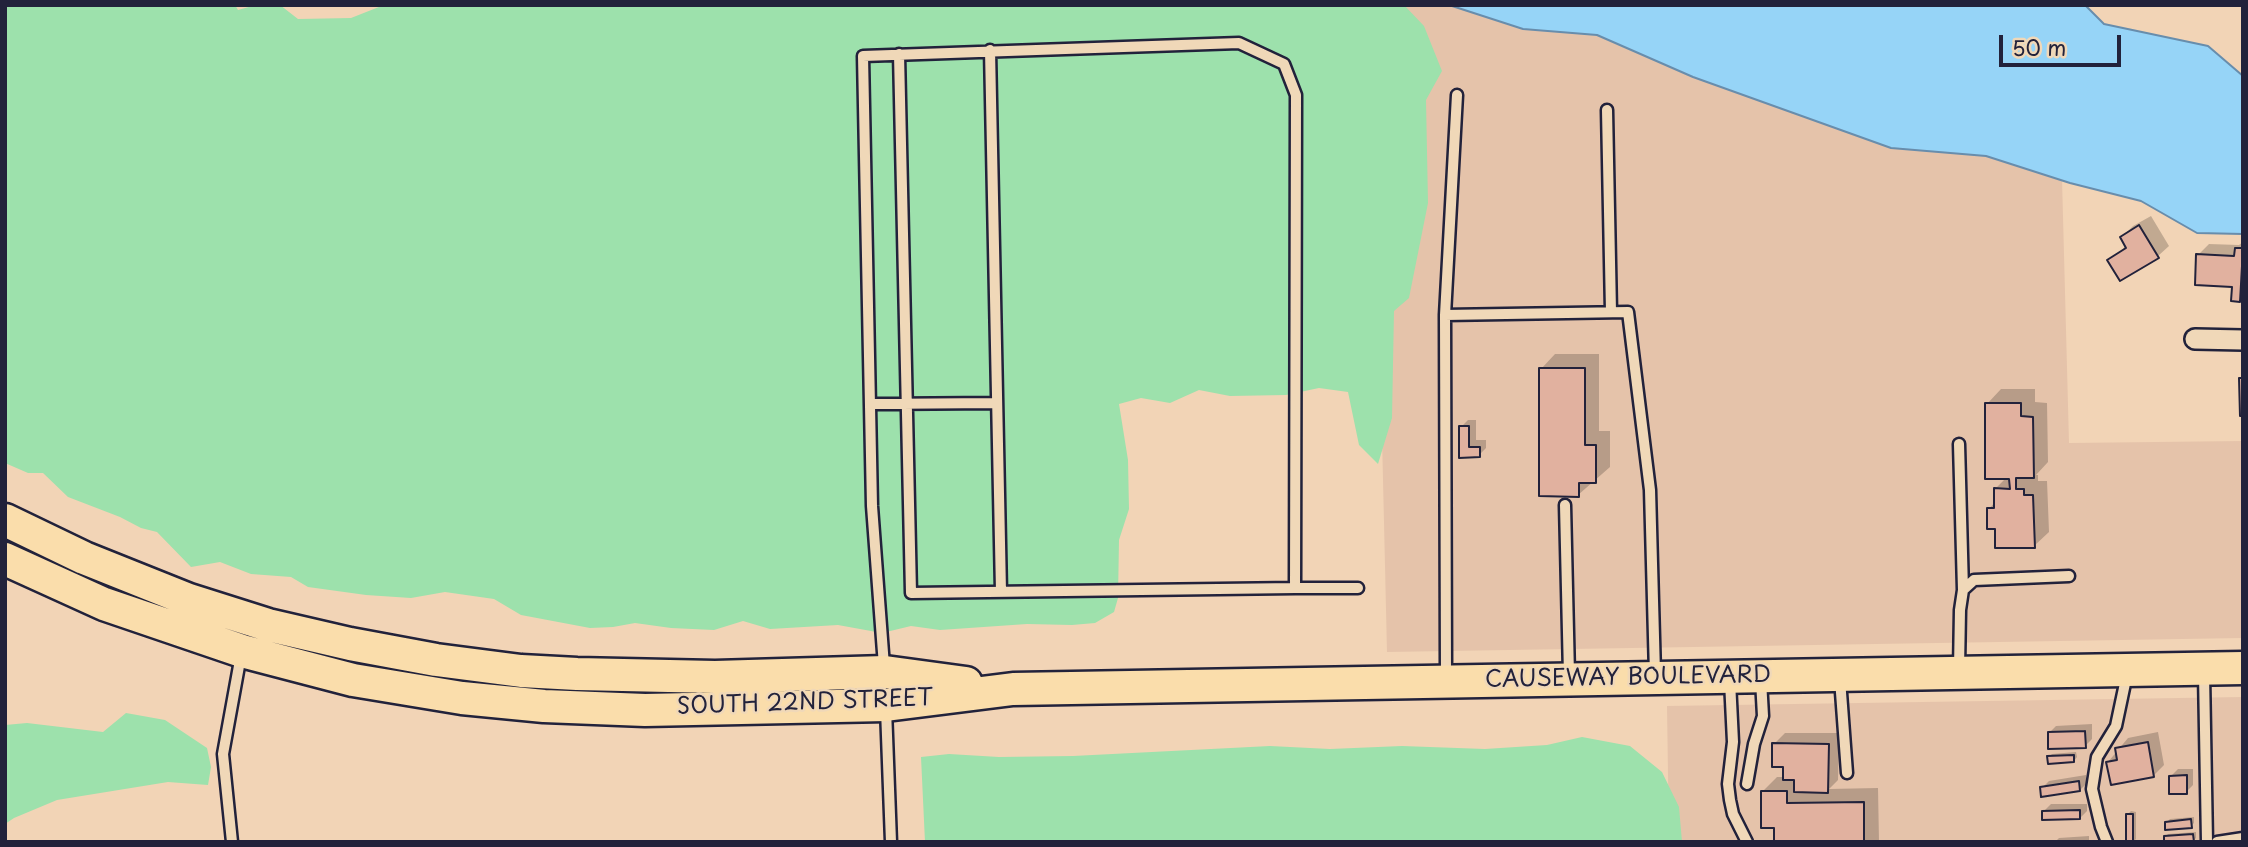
<!DOCTYPE html>
<html>
<head>
<meta charset="utf-8">
<style>
	body { margin:0 }
	#map { position:relative; width:2248px; height:847px; overflow:hidden; background:#f2d4b6; font-family:"Playpen Sans",sans-serif }
	canvas { display:block }
	.frame { position:absolute; inset:0; border:7px solid #22223b; pointer-events:none }
	.scale { position:absolute; left:1999px; top:35px; width:122px; height:32px; box-sizing:border-box; border:4px solid #22223b; border-top:0; padding-left:9px; font-size:21px; line-height:24px; white-space:nowrap; color:#22223b; -webkit-text-stroke:5px #f0d8b8; paint-order:stroke }
</style>
</head>
<body>
<div id="map">
<canvas width="2248" height="847"></canvas>
<div class="frame"></div>
<div class="scale">50 m</div>
</div>
<script>
const context = document.querySelector('canvas').getContext('2d');
context.lineJoin = 'round';
function fillPath(path, color) {
  context.fillStyle = color;
  context.fill(path, 'evenodd');
}
function poly(rows) {
  const path = new Path2D();
  for (const r of rows) {
    path.moveTo(r[0], r[1]);
    for (let i = 2; i < r.length; i += 2) path.lineTo(r[i], r[i + 1]);
  }
  return path;
}
function strokePath(path, color, width, dash) {
  context.strokeStyle = color;
  context.lineWidth = width;
  context.lineCap = dash ? 'butt' : 'round';
  context.setLineDash(dash || []);
  context.stroke(path);
}
function drawText(font, color, halo, rows, align = 'center') {
  context.font = font + ' "Playpen Sans",sans-serif';
  context.lineWidth = 5;
  context.setLineDash([]);
  context.textBaseline = 'middle';
  context.strokeStyle = halo;
  context.fillStyle = color;
  for (const [text, x, y, turn = 0] of rows) {
    context.save();
    context.translate(x, y);
    context.rotate((+turn || 0) * Math.PI / 180);
    context.textAlign = isNaN(turn) ? turn : align;
    if (halo) context.strokeText(text, 0, 0);
    context.fillText(text, 0, 0);
    context.restore();
  }
}
fillPath(poly([
	[1372,5,1454,5,1523,29,1597,35,1693,77,1891,148,1986,156,2062,179,2069,443,2243,441,2243,638,1387,652],
	[2243,697,2243,842,1669,842,1667,706]
]), '#e5c3aa');
fillPath(poly([
	[5,5,235,5,238,10,256,5,280,5,298,19,351,18,384,5,1404,5,1424,26,1442,71,1426,100,1428,203,1409,298,1394,311,1392,418,1378,464,1359,445,1348,392,1319,388,1286,395,1230,396,1199,390,1170,403,1141,398,1119,404,1128,460,1129,509,1119,540,1118,598,1114,612,1095,623,1072,625,1027,624,940,630,911,626,882,633,838,625,770,629,743,621,714,630,671,628,635,623,613,627,590,628,521,615,494,599,445,592,411,598,366,595,308,587,291,577,251,574,220,562,191,567,157,532,141,528,120,517,68,497,43,473,28,473,5,463],
	[126,713,165,720,207,748,211,767,208,785,168,782,57,800,14,818,5,824,5,725,27,723,103,732],
	[1582,737,1630,746,1662,772,1679,807,1682,842,925,842,921,757,949,754,999,757,1073,756,1270,746,1330,749,1402,746,1485,749,1547,745]
]), '#9de1ac');
const water = poly([
	[1449,5,2085,5,2104,24,2208,46,2243,76,2243,234,2197,233,2141,201,2070,183,1986,156,1891,148,1693,77,1597,35,1523,29,1449,5]
]);
fillPath(water, '#96d4f7');
strokePath(water, '#688dac', 2);
fillPath(poly([
	[2151,216,2169,246,2158,256,2110,260,2127,245,2122,237,2133,226],
	[2243,242,2243,297,2239,300,2233,285,2198,255,2209,244,2239,245],
	[1555,354,1599,354,1599,431,1610,431,1610,467,1578,495,1541,369],
	[2001,389,2035,389,2035,402,2047,403,2048,462,2036,475,2038,475,2038,481,2047,481,2049,532,2034,546,1997,527,1989,509,1995,502,1995,489,2007,477,1987,404],
	[1468,420,1476,420,1476,440,1486,440,1486,448,1479,455,1461,456,1461,427],
	[2092,724,2092,739,2085,746,2049,733,2056,726],
	[2158,732,2164,765,2153,776,2108,762,2128,738],
	[1785,733,1839,733,1838,780,1829,789,1878,788,1879,842,1776,842,1776,826,1762,792,1777,777,1784,777,1784,766,1774,744],
	[2076,752,2077,757,2074,761,2049,757,2052,754],
	[2178,769,2193,769,2193,785,2186,792,2171,776],
	[2086,775,2087,783,2080,790,2042,788,2049,781],
	[2051,804,2087,804,2087,811,2080,818,2043,812],
	[2131,811,2136,812,2136,839,2133,842,2127,815],
	[2194,817,2194,823,2191,826,2167,822,2170,819],
	[2196,832,2196,838,2193,841,2165,837,2168,834],
	[2089,836,2089,842,2055,842,2059,838]
]), '#0003');
const building = poly([
	[2139,225,2159,258,2120,281,2107,260,2126,248,2120,237,2139,225],
	[2235,248,2243,248,2240,302,2231,301,2232,287,2195,285,2196,254,2234,256,2235,248],
	[1539,368,1585,368,1585,445,1596,445,1596,483,1579,483,1579,497,1539,496,1539,368],
	[2239,378,2243,378,2243,416,2240,416,2239,378],
	[1985,403,2021,403,2021,416,2033,417,2034,478,2016,478,2016,489,2024,489,2024,495,2033,495,2035,548,1995,548,1995,529,1987,529,1987,508,1994,508,1994,488,2010,489,2009,479,1985,479,1985,403],
	[1459,426,1469,426,1469,447,1480,447,1480,457,1459,458,1459,426],
	[2085,731,2086,748,2048,749,2048,732,2085,731],
	[2148,742,2154,777,2111,785,2106,762,2117,760,2115,748,2148,742],
	[1772,743,1829,744,1828,793,1794,792,1794,780,1783,780,1783,767,1772,767,1772,743],
	[2074,755,2074,762,2048,764,2047,756,2074,755],
	[2187,775,2187,794,2169,794,2169,776,2187,775],
	[2079,781,2080,791,2041,797,2040,787,2079,781],
	[1761,791,1787,791,1787,803,1864,802,1864,842,1774,842,1774,828,1761,828,1761,791],
	[2080,810,2080,819,2042,820,2042,811,2080,810],
	[2126,814,2133,814,2133,842,2126,842,2126,814],
	[2191,819,2192,828,2165,830,2165,822,2191,819],
	[2193,834,2194,842,2164,842,2164,836,2193,834]
]);
fillPath(building, '#e1b19f');
strokePath(building, '#22223b', 2);
const lane = poly([
	[990,50,1001,592],
	[899,54,911,593,1295,588],
	[1607,110,1611,312],
	[1445,315,1457,95],
	[871,404,995,403],
	[1959,444,1963,590],
	[1565,505,1569,675],
	[884,666,872,506,863,56,1239,43,1284,64,1296,95,1295,588,1358,588],
	[1959,669,1960,610,1963,590,1974,580,2069,576],
	[2204,674,2207,842],
	[1446,677,1445,315,1628,312,1650,490,1655,674],
	[1840,679,1847,773],
	[1730,681,1733,742,1728,784,1730,800,1733,814,1747,842],
	[886,709,891,842],
	[1747,784,1754,744,1763,716,1761,680],
	[232,842,223,754,241,655],
	[2107,842,2101,827,2092,789,2097,757,2116,726,2127,674],
	[2217,842,2243,838]
]);
const street = poly([
	[2195,339,2243,340]
]);
const primary = poly([
	[5,520,84,558,189,600,268,625,350,644,436,660,521,671,577,674,715,677,885,672,966,683],
	[5,559,104,604,242,651,353,680,462,698,544,706,645,710,886,705,1013,689,2243,668]
]);
strokePath(lane, '#22223b', 15);
strokePath(street, '#22223b', 24);
strokePath(primary, '#22223b', 37);
strokePath(lane, '#f0d8b8', 10);
strokePath(street, '#f0d8b8', 19);
strokePath(primary, '#faddab', 32);
drawText('23px', '#22223b', '#f0d8b8', [
	["CAUSEWAY BOULEVARD",1628,678,-1],
	["SOUTH 22ND STREET",805,703,-2]
]);
</script>
</body>
</html>
